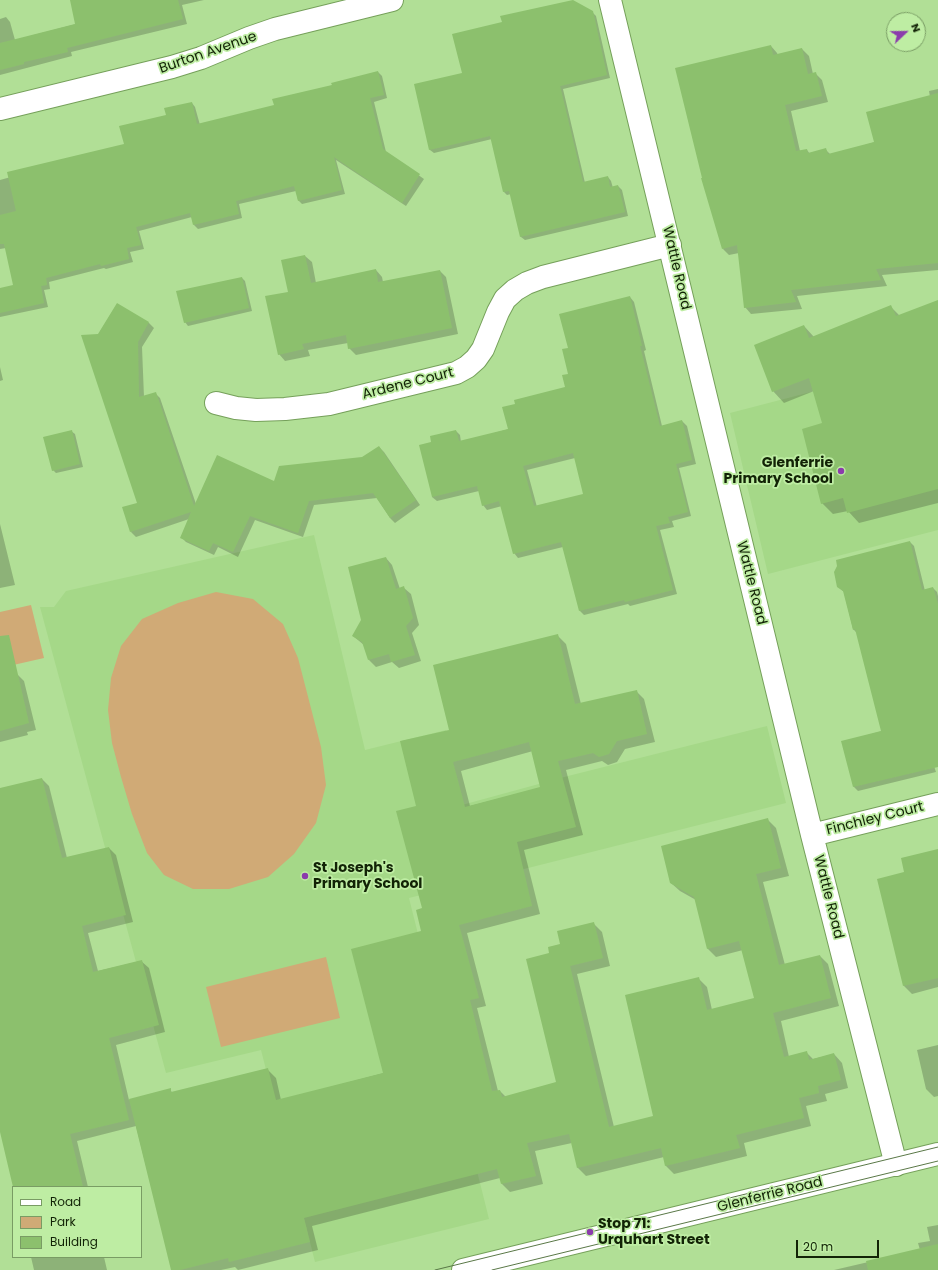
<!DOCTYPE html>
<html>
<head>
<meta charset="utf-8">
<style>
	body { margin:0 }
	#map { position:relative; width:938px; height:1270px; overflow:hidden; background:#b1df96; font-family:Poppins,sans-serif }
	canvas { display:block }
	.legend { position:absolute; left:12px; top:1186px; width:130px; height:72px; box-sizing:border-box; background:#beeda3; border:1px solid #799c64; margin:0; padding:5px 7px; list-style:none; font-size:12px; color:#122306 }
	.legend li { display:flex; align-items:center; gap:8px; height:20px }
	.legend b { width:20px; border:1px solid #799c64 }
	.north { position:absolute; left:886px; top:12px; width:40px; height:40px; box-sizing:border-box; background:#beeda3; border:1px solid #799c64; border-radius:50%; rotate:68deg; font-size:11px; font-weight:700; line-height:16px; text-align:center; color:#122306 }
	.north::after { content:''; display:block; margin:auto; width:14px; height:18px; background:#8b3cac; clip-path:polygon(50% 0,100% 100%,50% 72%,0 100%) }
	.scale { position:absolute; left:796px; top:1240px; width:83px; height:18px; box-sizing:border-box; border:2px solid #122306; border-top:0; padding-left:5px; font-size:12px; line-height:14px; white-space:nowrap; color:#122306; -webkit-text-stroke:3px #beeda3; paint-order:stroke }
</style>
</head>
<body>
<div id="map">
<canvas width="938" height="1270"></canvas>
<ul class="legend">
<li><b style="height:5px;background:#fff"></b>Road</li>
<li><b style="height:11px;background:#d0aa76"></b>Park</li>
<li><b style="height:11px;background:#8cc06d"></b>Building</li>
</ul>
<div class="north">N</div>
<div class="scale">20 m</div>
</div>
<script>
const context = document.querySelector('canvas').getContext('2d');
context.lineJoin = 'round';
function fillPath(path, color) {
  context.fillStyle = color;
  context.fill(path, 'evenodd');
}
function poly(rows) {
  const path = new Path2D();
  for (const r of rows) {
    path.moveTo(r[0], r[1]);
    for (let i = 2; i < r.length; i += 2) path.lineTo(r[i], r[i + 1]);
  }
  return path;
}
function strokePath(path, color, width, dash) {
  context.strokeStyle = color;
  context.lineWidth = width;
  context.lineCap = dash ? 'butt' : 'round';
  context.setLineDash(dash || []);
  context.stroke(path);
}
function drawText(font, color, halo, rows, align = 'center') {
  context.font = font + ' Poppins,sans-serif';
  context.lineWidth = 3.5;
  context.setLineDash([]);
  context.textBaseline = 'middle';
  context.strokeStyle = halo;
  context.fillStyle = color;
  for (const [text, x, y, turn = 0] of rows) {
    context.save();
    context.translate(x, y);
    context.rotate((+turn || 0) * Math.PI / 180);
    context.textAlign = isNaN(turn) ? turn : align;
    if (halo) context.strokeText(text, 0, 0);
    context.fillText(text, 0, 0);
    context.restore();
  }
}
fillPath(poly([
	[938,359,938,530,768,574,730,413],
	[314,535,365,750,446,730,462,805,568,776,767,726,786,803,409,898,489,1219,315,1262,261,1050,166,1073,40,607,54,607,66,591]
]), '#a5d888');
fillPath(poly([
	[216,592,253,599,283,624,298,658,321,747,326,785,316,823,294,854,268,877,229,889,193,889,164,875,147,853,132,814,121,777,112,743,108,710,111,678,121,646,142,619,178,603],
	[31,605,44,658,0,668,0,612],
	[326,957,340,1018,221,1047,206,987]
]), '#d0aa76');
fillPath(poly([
	[71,0,204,0,182,5,187,24,71,52,72,56,0,75,0,19,6,17,10,22,15,40,76,24],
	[592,12,596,16,610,78,563,89,585,183,608,177,611,181,613,188,618,186,622,190,628,216,525,240,521,237,511,194,507,195,504,192,492,139,434,153,430,150,415,85,463,74],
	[771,46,777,53,778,55,802,49,809,56,813,74,815,73,822,80,828,102,791,111,800,151,807,150,810,154,826,150,831,155,875,142,930,97,929,91,938,89,938,270,882,275,887,286,797,296,802,309,751,314,745,307,739,253,729,255,723,249],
	[378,72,382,76,387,98,374,102,386,152,424,179,406,206,336,160,345,194,302,204,298,200,296,191,239,204,242,218,198,229,194,225,192,217,139,231,144,249,130,252,133,262,106,269,104,268,49,282,50,289,44,290,48,307,0,317,0,289,14,286,6,248,0,249,0,180,125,145,167,115,192,103,195,107,200,125,275,106,333,85],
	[305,256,312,262,316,283,376,270,382,277,383,282,440,271,446,277,458,334,356,355,349,348,348,343,308,350,310,356,285,361,279,354,289,292],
	[242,278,245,281,252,311,188,326,185,322],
	[630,297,634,302,646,350,644,351,662,426,682,421,687,426,696,464,679,468,691,516,672,521,674,527,660,530,677,594,630,606,628,604,584,615,580,611,563,547,518,558,514,553,502,506,487,510,483,505,479,491,437,501,432,497,433,442,456,431,460,435,461,442,509,429,567,388,569,375,569,349],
	[575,458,584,495,537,507,527,470],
	[938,301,938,503,859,523,848,511,833,514,822,503,823,424,814,391,784,403,773,391,804,326,814,337,891,307,900,316],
	[117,304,149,323,154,328,142,347,144,397,155,393,160,398,196,504,362,458,379,447,384,452,420,505,395,523,390,518,377,498,314,505,303,537,255,520,238,557,218,547,214,555,186,542,181,537,189,519,136,537,131,532,138,503,98,335],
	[0,367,3,380,0,381],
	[71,431,75,434,83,467,56,473,53,470],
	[0,524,15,585,0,588],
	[910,542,914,546,925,591,933,588,937,592,938,596,938,765,934,766,936,772,858,791,854,787,843,742,882,731,857,633,853,629,844,592,838,587],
	[386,558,392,565,400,589,404,588,411,594,419,625,412,633,421,661,399,668,392,662,376,667,369,660,364,645,353,636,363,620],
	[557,635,566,644,581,704,636,691,644,699,655,742,625,749,617,762,608,765,602,761,566,770,583,835,524,850,540,914,467,933,486,1006,477,1008,498,1091,500,1091,506,1097,557,1083,550,954,594,924,602,932,610,966,577,974,614,1127,655,1117,698,978,707,987,712,1010,755,999,743,950,716,957,708,949,696,900,680,891,671,883,768,820,776,828,789,876,763,882,785,965,820,956,828,964,839,1006,781,1021,789,1057,807,1053,813,1059,834,1054,842,1063,848,1088,825,1094,827,1101,806,1106,811,1126,744,1143,747,1156,674,1174,666,1166,664,1157,586,1176,578,1168,572,1143,535,1151,543,1184,510,1192,502,1184,500,1178,312,1226,318,1250,238,1270,235,1267,221,1270,172,1270,136,1126,77,1141,88,1187,14,1187,0,1128,0,789,42,779,49,786,67,858,109,848,116,855,133,922,88,933,98,971,141,961,149,968,165,1032,116,1045,129,1100,170,1090,173,1093,267,1069,276,1078,281,1100,384,1073,423,932,423,909,417,807,450,731],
	[533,751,541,788,470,806,461,771],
	[17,674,24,681,36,730,27,732,28,735,0,742,0,678],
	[938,850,938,987,912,994,904,986,905,873],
	[938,1045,938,1096,934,1097,926,1089,917,1050],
	[938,1225,938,1270,834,1270,920,1250,918,1243,930,1241,927,1227],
	[31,1257,104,1257,107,1270,34,1270]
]), '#0003');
fillPath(poly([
	[70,0,178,0,183,19,67,48,68,52,24,62,24,64,0,70,0,43,75,24],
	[573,0,593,11,607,75,560,86,583,182,608,176,610,187,618,185,625,212,520,237,509,191,503,192,490,136,429,150,414,84,462,73,452,34,502,22,500,16],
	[771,45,773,55,802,48,808,74,816,72,822,96,785,105,796,151,807,149,808,153,826,148,828,154,874,142,866,112,938,93,938,263,876,269,881,280,791,290,796,302,744,308,737,245,722,249,701,178,702,178,675,68],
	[378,71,384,95,370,98,383,149,420,174,402,203,334,157,342,190,298,201,294,186,236,201,239,214,193,225,190,213,136,227,141,245,127,248,129,259,101,266,100,264,46,278,47,285,41,286,44,303,0,313,0,288,13,285,4,244,0,244,0,215,16,211,7,172,124,144,119,126,166,115,164,108,192,102,197,124,274,105,272,99,332,85,331,83],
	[305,255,311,283,376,269,378,282,440,270,452,328,348,349,346,335,302,344,304,349,278,355,265,296,288,292,281,260],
	[242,277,249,308,184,323,176,291],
	[630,296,642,346,640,346,660,426,682,420,692,460,676,464,688,512,668,517,670,523,656,526,673,590,625,602,624,600,579,611,561,542,513,554,499,501,482,506,477,486,432,497,419,445,431,442,430,436,456,430,459,441,508,429,502,407,515,404,514,400,565,387,562,375,568,374,562,349,568,348,559,314],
	[573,453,583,494,534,506,523,466],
	[938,300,938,489,847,513,843,498,821,504,802,429,822,423,809,378,772,392,754,345,804,325,809,338,891,305,896,316],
	[117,303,149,322,138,342,139,397,156,392,194,506,217,455,274,481,279,466,362,457,379,446,416,500,390,518,373,493,309,501,298,533,250,516,233,552,213,543,209,551,180,538,191,512,130,532,122,507,137,503,81,335,98,334],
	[72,430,80,464,52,471,43,437],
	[910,541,922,590,933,587,938,604,938,767,853,787,841,741,881,731,855,629,853,630,843,591,837,587,834,572,837,566,836,560],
	[386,557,396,589,404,586,413,618,406,626,415,655,391,662,389,654,368,660,362,642,352,636,361,620,348,567],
	[558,634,575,704,637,690,647,734,617,741,609,754,599,757,593,753,558,761,576,827,517,842,532,906,459,925,479,998,470,1000,492,1091,500,1090,502,1097,556,1082,526,959,549,953,548,947,560,944,557,931,594,922,603,958,570,966,609,1127,653,1116,625,995,699,977,707,1010,754,998,739,941,707,949,694,897,670,883,661,846,768,818,781,868,756,874,779,965,820,955,831,998,773,1013,784,1057,807,1051,809,1060,834,1053,841,1080,818,1086,819,1093,799,1098,804,1118,736,1135,740,1148,665,1166,661,1148,577,1168,569,1134,527,1143,536,1176,501,1184,497,1169,304,1218,310,1242,229,1262,228,1258,180,1270,171,1270,129,1099,171,1088,171,1092,268,1068,276,1100,383,1073,351,949,421,931,416,910,422,908,396,811,416,806,400,741,449,730,433,665],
	[529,742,540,787,465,807,453,762],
	[9,635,29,723,0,731,0,636],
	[42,778,62,858,109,847,126,915,82,926,93,972,142,960,159,1025,109,1038,129,1120,70,1134,83,1187,13,1187,0,1132,0,788],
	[938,849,938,978,903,986,877,879,904,872,901,858],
	[938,1244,938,1270,868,1270,866,1261]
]), '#8cc06d');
const street = poly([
	[610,0,812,835,896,1165],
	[0,109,172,67,201,58,249,38,275,29,392,0],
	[216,403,236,408,256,410,285,409,329,404,456,373,467,367,476,359,483,349,498,312,505,299,515,290,527,283,543,277,670,245],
	[812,835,938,804]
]);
const primary = poly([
	[463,1270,938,1154]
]);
strokePath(street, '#75a05a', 24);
strokePath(primary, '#75a05a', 24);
strokePath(street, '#fff', 22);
strokePath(primary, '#fff', 22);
strokePath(poly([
	[435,1270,938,1147],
	[492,1270,938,1161]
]), '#5a7847', 1);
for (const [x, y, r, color] of [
	[841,471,4,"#8b3cac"],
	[305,876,4,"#8b3cac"],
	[590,1232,4,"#8b3cac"]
]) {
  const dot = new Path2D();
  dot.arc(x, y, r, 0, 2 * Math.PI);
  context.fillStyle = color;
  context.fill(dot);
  strokePath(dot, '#beeda3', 1.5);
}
drawText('14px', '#122306', '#beeda3', [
	["Burton Avenue",208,53,-19],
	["Wattle Road",676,268,77],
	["Ardene Court",408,384,-14],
	["Wattle Road",751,583,76],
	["Finchley Court",875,819,-14],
	["Wattle Road",828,897,76],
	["Glenferrie Road",770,1195,-14]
]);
drawText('bold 14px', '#122306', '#beeda3', [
	["Glenferrie",833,463,"right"],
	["Primary School",833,479,"right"],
	["St Joseph's",313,868],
	["Primary School",313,884],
	["Stop 71:",598,1224],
	["Urquhart Street",598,1240]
], 'left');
</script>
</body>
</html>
